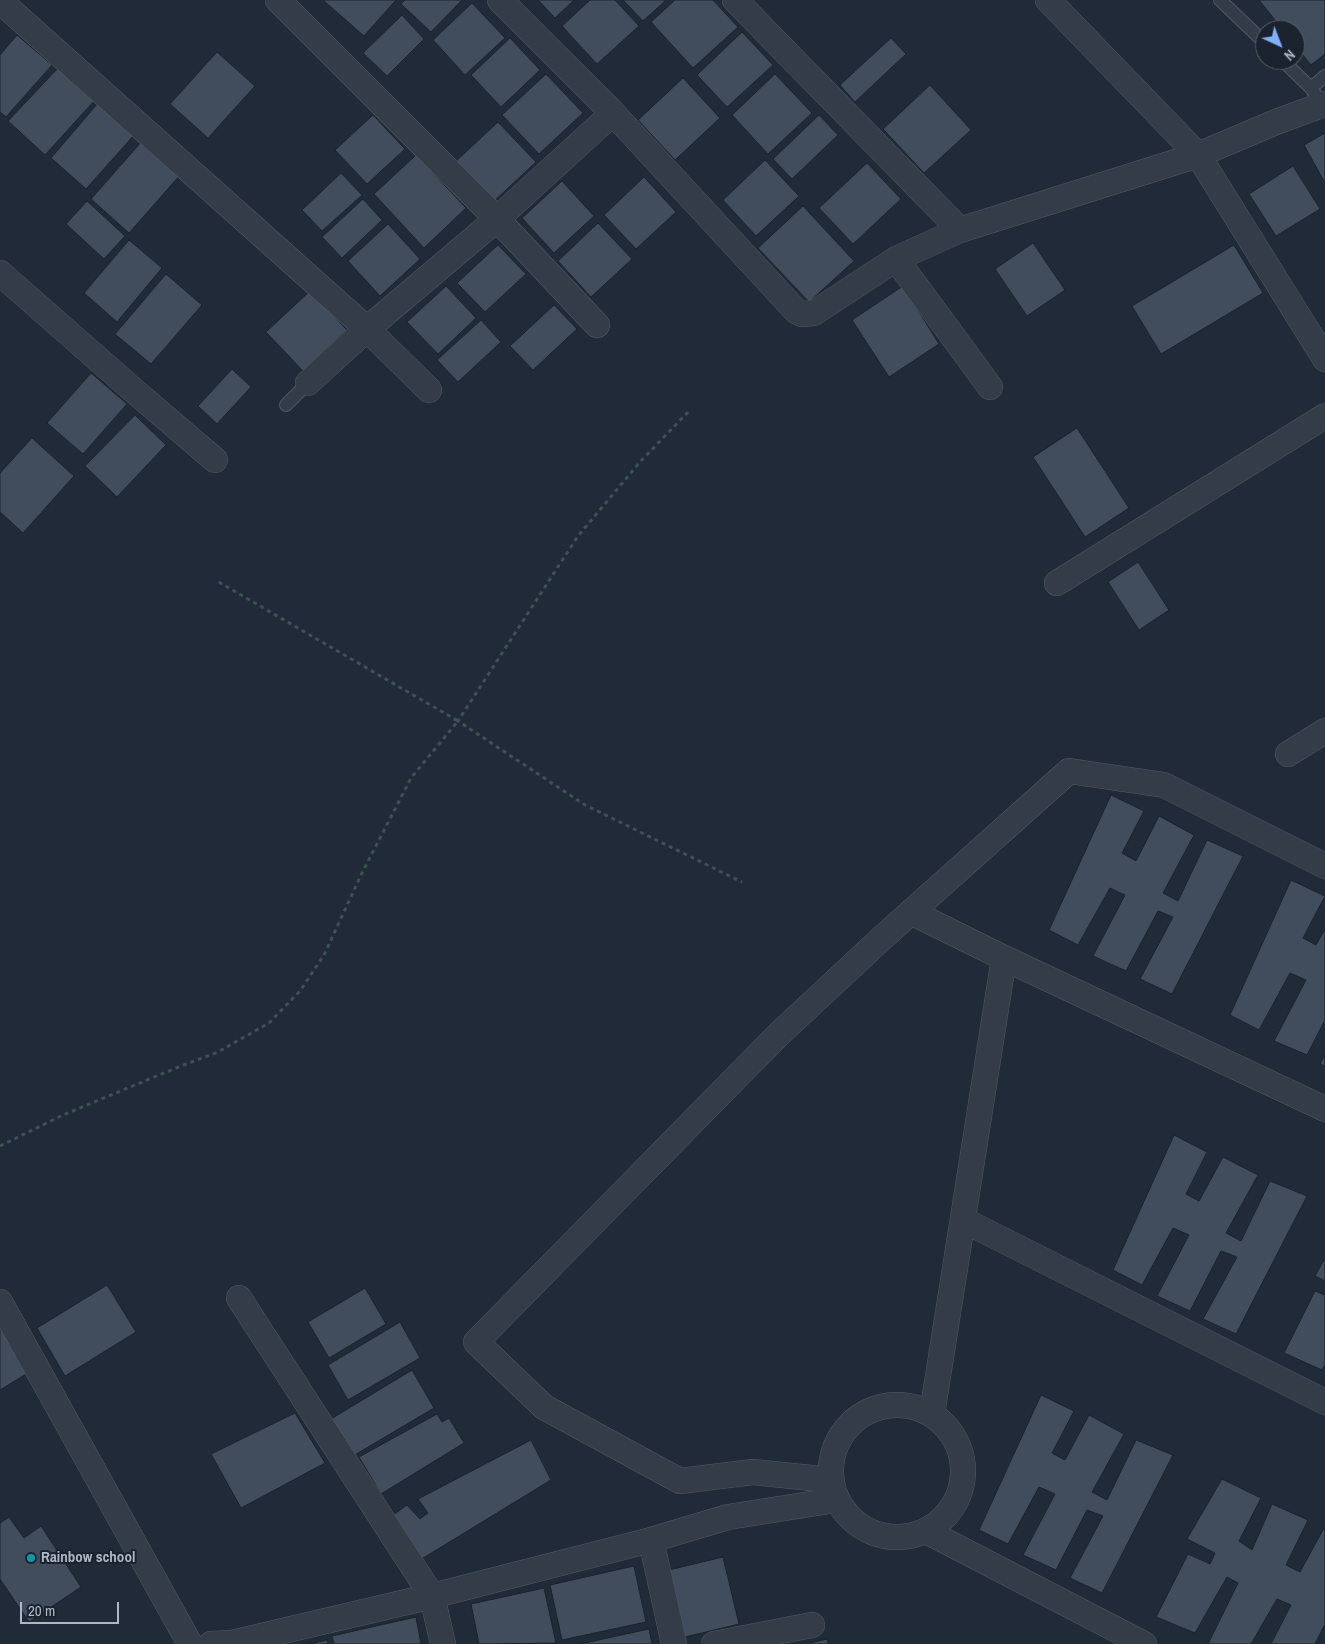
<!DOCTYPE html>
<html>
<head>
<meta charset="utf-8">
<style>
	body { margin:0 }
	#map { position:relative; width:1325px; height:1644px; overflow:hidden; background:#202a38; font-family:"Archivo Narrow",sans-serif }
	canvas { display:block }
	.north { position:absolute; left:1255px; top:20px; width:50px; height:50px; box-sizing:border-box; background:#1a222d; border:1px solid #555e6a; border-radius:50%; rotate:137deg; font-size:14px; font-weight:700; line-height:20px; text-align:center; color:#aeb7c5 }
	.north::after { content:''; display:block; margin:auto; width:18px; height:22px; background:#81aef8; clip-path:polygon(50% 0,100% 100%,50% 72%,0 100%) }
	.scale { position:absolute; left:20px; top:1602px; width:99px; height:22px; box-sizing:border-box; border:2px solid #aeb7c5; border-top:0; padding-left:6px; font-size:15px; line-height:18px; white-space:nowrap; color:#aeb7c5; -webkit-text-stroke:4px #1a222d; paint-order:stroke }
</style>
</head>
<body>
<div id="map">
<canvas width="1325" height="1644"></canvas>
<div class="north">N</div>
<div class="scale">20 m</div>
</div>
<script>
const context = document.querySelector('canvas').getContext('2d');
context.lineJoin = 'round';
function fillPath(path, color) {
  context.fillStyle = color;
  context.fill(path, 'evenodd');
}
function poly(rows) {
  const path = new Path2D();
  for (const r of rows) {
    if (r.length === 3) {
      path.moveTo(r[0] + r[2], r[1]);
      path.arc(r[0], r[1], r[2], 0, 2 * Math.PI);
      continue;
    }
    path.moveTo(r[0], r[1]);
    for (let i = 2; i < r.length; i += 2) path.lineTo(r[i], r[i + 1]);
  }
  return path;
}
function strokePath(path, color, width, dash) {
  context.strokeStyle = color;
  context.lineWidth = width;
  context.lineCap = dash ? 'butt' : 'round';
  context.setLineDash(dash || []);
  context.stroke(path);
}
function drawText(font, color, halo, rows, align = 'center') {
  context.font = font + ' "Archivo Narrow",sans-serif';
  context.lineWidth = 4;
  context.setLineDash([]);
  context.textBaseline = 'middle';
  context.strokeStyle = halo;
  context.fillStyle = color;
  for (const [text, x, y, turn = 0] of rows) {
    context.save();
    context.translate(x, y);
    context.rotate((+turn || 0) * Math.PI / 180);
    context.textAlign = isNaN(turn) ? turn : align;
    if (halo) context.strokeText(text, 0, 0);
    context.fillText(text, 0, 0);
    context.restore();
  }
}
const building = poly([
	[325,0,396,0,364,36,324,1,325,0],
	[405,0,462,0,431,32,401,4,405,0],
	[538,0,574,0,555,18,538,0],
	[590,0,615,0,639,26,597,64,562,26,590,0],
	[623,0,666,0,643,21,623,0],
	[675,0,713,0,738,27,693,68,651,22,675,0],
	[1259,0,1325,0,1325,54,1311,65,1295,45,1295,30,1283,30,1259,0],
	[472,3,505,38,465,75,433,40,472,3],
	[402,15,424,39,387,76,363,53,402,15],
	[742,32,773,65,727,107,697,75,742,32],
	[17,35,52,65,6,117,0,112,0,55,17,35],
	[510,38,540,70,501,107,471,75,510,38],
	[891,38,906,54,855,102,840,85,891,38],
	[217,52,255,86,208,138,170,104,217,52],
	[59,67,95,100,45,155,8,121,59,67],
	[546,74,583,113,539,154,502,115,546,74],
	[775,74,812,113,768,154,732,115,775,74],
	[683,78,720,118,675,160,638,120,683,78],
	[930,85,971,130,924,173,883,129,930,85],
	[99,102,135,134,86,189,51,158,99,102],
	[373,115,405,149,367,184,335,150,373,115],
	[819,115,838,135,792,179,773,159,819,115],
	[498,122,536,162,492,203,454,163,498,122],
	[1325,133,1325,183,1304,145,1325,133],
	[143,140,181,174,129,233,91,199,143,140],
	[416,155,466,208,424,248,374,194,416,155],
	[765,160,799,196,756,236,723,200,765,160],
	[867,163,901,199,853,244,819,208,867,163],
	[1293,166,1320,209,1276,236,1249,194,1293,166],
	[341,173,362,195,322,231,302,210,341,173],
	[644,177,676,212,636,249,604,215,644,177],
	[562,181,594,216,554,253,522,218,562,181],
	[363,199,382,220,342,258,322,237,363,199],
	[87,201,125,236,104,259,66,224,87,201],
	[803,206,854,261,809,302,758,248,803,206],
	[598,223,632,259,591,297,558,261,598,223],
	[388,224,420,259,380,296,348,261,388,224],
	[129,240,162,268,117,322,84,293,129,240],
	[1033,243,1065,290,1027,316,995,269,1033,243],
	[498,245,526,274,485,312,457,283,498,245],
	[1234,245,1263,293,1161,354,1132,306,1234,245],
	[166,274,202,305,151,364,115,334,166,274],
	[446,286,476,318,438,354,407,322,446,286],
	[903,286,939,344,889,377,852,320,903,286],
	[310,291,347,330,303,371,266,332,310,291],
	[554,305,577,329,533,370,510,346,554,305],
	[481,320,501,342,458,382,437,360,481,320],
	[232,369,251,387,217,424,198,406,232,369],
	[91,373,127,404,83,454,47,423,91,373],
	[135,415,166,445,117,497,85,466,135,415],
	[1077,428,1129,508,1085,537,1033,457,1077,428],
	[32,438,74,476,23,533,0,512,0,473,32,438],
	[1138,562,1169,610,1139,630,1108,582,1138,562],
	[1111,795,1144,811,1122,853,1136,861,1159,816,1194,835,1163,893,1178,901,1207,840,1243,856,1172,994,1140,979,1173,917,1158,911,1126,971,1093,956,1125,895,1110,888,1078,945,1049,930,1111,795],
	[1291,880,1325,896,1303,938,1316,945,1325,929,1325,1020,1307,1055,1274,1041,1306,980,1290,973,1259,1030,1230,1015,1291,880],
	[1325,1055,1325,1066,1320,1064,1325,1055],
	[1174,1135,1207,1152,1186,1194,1199,1201,1223,1157,1258,1175,1226,1233,1241,1241,1270,1181,1307,1196,1236,1334,1203,1319,1237,1257,1221,1251,1190,1311,1157,1296,1189,1235,1173,1228,1142,1285,1113,1270,1174,1135],
	[1325,1258,1325,1281,1315,1276,1325,1258],
	[107,1285,136,1332,65,1376,37,1328,107,1285],
	[365,1288,386,1324,329,1358,308,1322,365,1288],
	[1315,1291,1325,1295,1325,1365,1322,1370,1284,1353,1315,1291],
	[0,1317,33,1370,0,1390,0,1317],
	[400,1322,420,1358,348,1400,328,1365,400,1322],
	[412,1370,434,1408,353,1456,331,1419,412,1370],
	[1041,1395,1074,1411,1052,1453,1065,1460,1089,1415,1124,1434,1092,1492,1107,1500,1136,1440,1173,1455,1102,1593,1070,1578,1103,1516,1087,1510,1056,1570,1023,1555,1055,1494,1039,1487,1008,1544,979,1530,1041,1395],
	[295,1413,325,1463,241,1508,211,1454,295,1413],
	[437,1414,442,1422,449,1418,464,1443,381,1494,359,1457,437,1414],
	[531,1440,551,1480,420,1560,389,1518,407,1505,420,1519,428,1513,418,1499,531,1440],
	[1222,1479,1261,1498,1239,1541,1252,1550,1272,1504,1308,1520,1286,1565,1300,1572,1324,1528,1325,1528,1325,1624,1315,1644,1271,1644,1291,1605,1277,1599,1251,1644,1208,1644,1238,1583,1227,1577,1195,1633,1156,1617,1188,1554,1210,1564,1215,1553,1187,1539,1222,1479],
	[9,1517,24,1538,41,1526,81,1587,29,1622,0,1579,0,1523,9,1517],
	[723,1557,739,1624,685,1637,669,1570,723,1557],
	[634,1566,646,1622,562,1640,550,1585,634,1566],
	[544,1588,556,1643,479,1644,471,1604,544,1588],
	[416,1617,421,1644,334,1644,332,1636,416,1617],
	[649,1629,652,1644,580,1644,649,1629],
	[827,1639,828,1644,806,1644,827,1639],
	[327,1640,328,1644,309,1644,327,1640]
]);
fillPath(building, '#414d5d');
strokePath(building, '#1b232f', 1);
const lane = poly([
	[1220,0,1265,43],
	[1282,60,1311,88],
	[1315,94,1311,88,1325,76],
	[286,405,308,383]
]);
const street = poly([
	[278,0,497,219,597,325],
	[500,0,613,113,796,311,802,314,814,313,896,259,960,230,1198,155,1325,359],
	[735,0,960,230],
	[1048,0,1198,155,1276,122,1325,104],
	[0,1,367,329,308,383],
	[896,259,990,387],
	[0,273,132,389,215,460],
	[429,390,367,329,497,219,613,113],
	[1057,583,1325,416],
	[1288,754,1325,731],
	[911,912,1004,958,1325,1109],
	[963,1220,1325,1402],
	[239,1298,432,1596,651,1540,674,1644],
	[0,1302,190,1644],
	[897,1471,66],
	[932,1414,1004,958],
	[831,1480,753,1472,680,1481,544,1407,476,1342,778,1035,882,938,1069,771,1164,785,1325,866],
	[926,1531,1144,1644],
	[651,1540,728,1517,836,1500],
	[211,1644,232,1643,432,1596,443,1644],
	[714,1644,812,1625]
]);
strokePath(lane, '#515a66', 14);
strokePath(street, '#515a66', 26);
strokePath(poly([
	[688,412,640,462,578,536,458,721,585,805,742,882],
	[0,1146,63,1115,176,1068,218,1052,269,1023,300,991,324,955,362,873,411,778,458,721,217,581]
]), '#3d5254', 3, [4, 4]);
strokePath(lane, '#343c48', 12);
strokePath(street, '#343c48', 25);
for (const [x, y, r, color] of [
	[31,1558,5,"#0f9aa8"]
]) {
  const dot = new Path2D();
  dot.arc(x, y, r, 0, 2 * Math.PI);
  context.fillStyle = color;
  context.fill(dot);
  strokePath(dot, '#1a222d', 2);
}
drawText('bold 15px', '#aeb7c5', '#1a222d', [
	["Rainbow school",41,1558]
], 'left');
</script>
</body>
</html>
